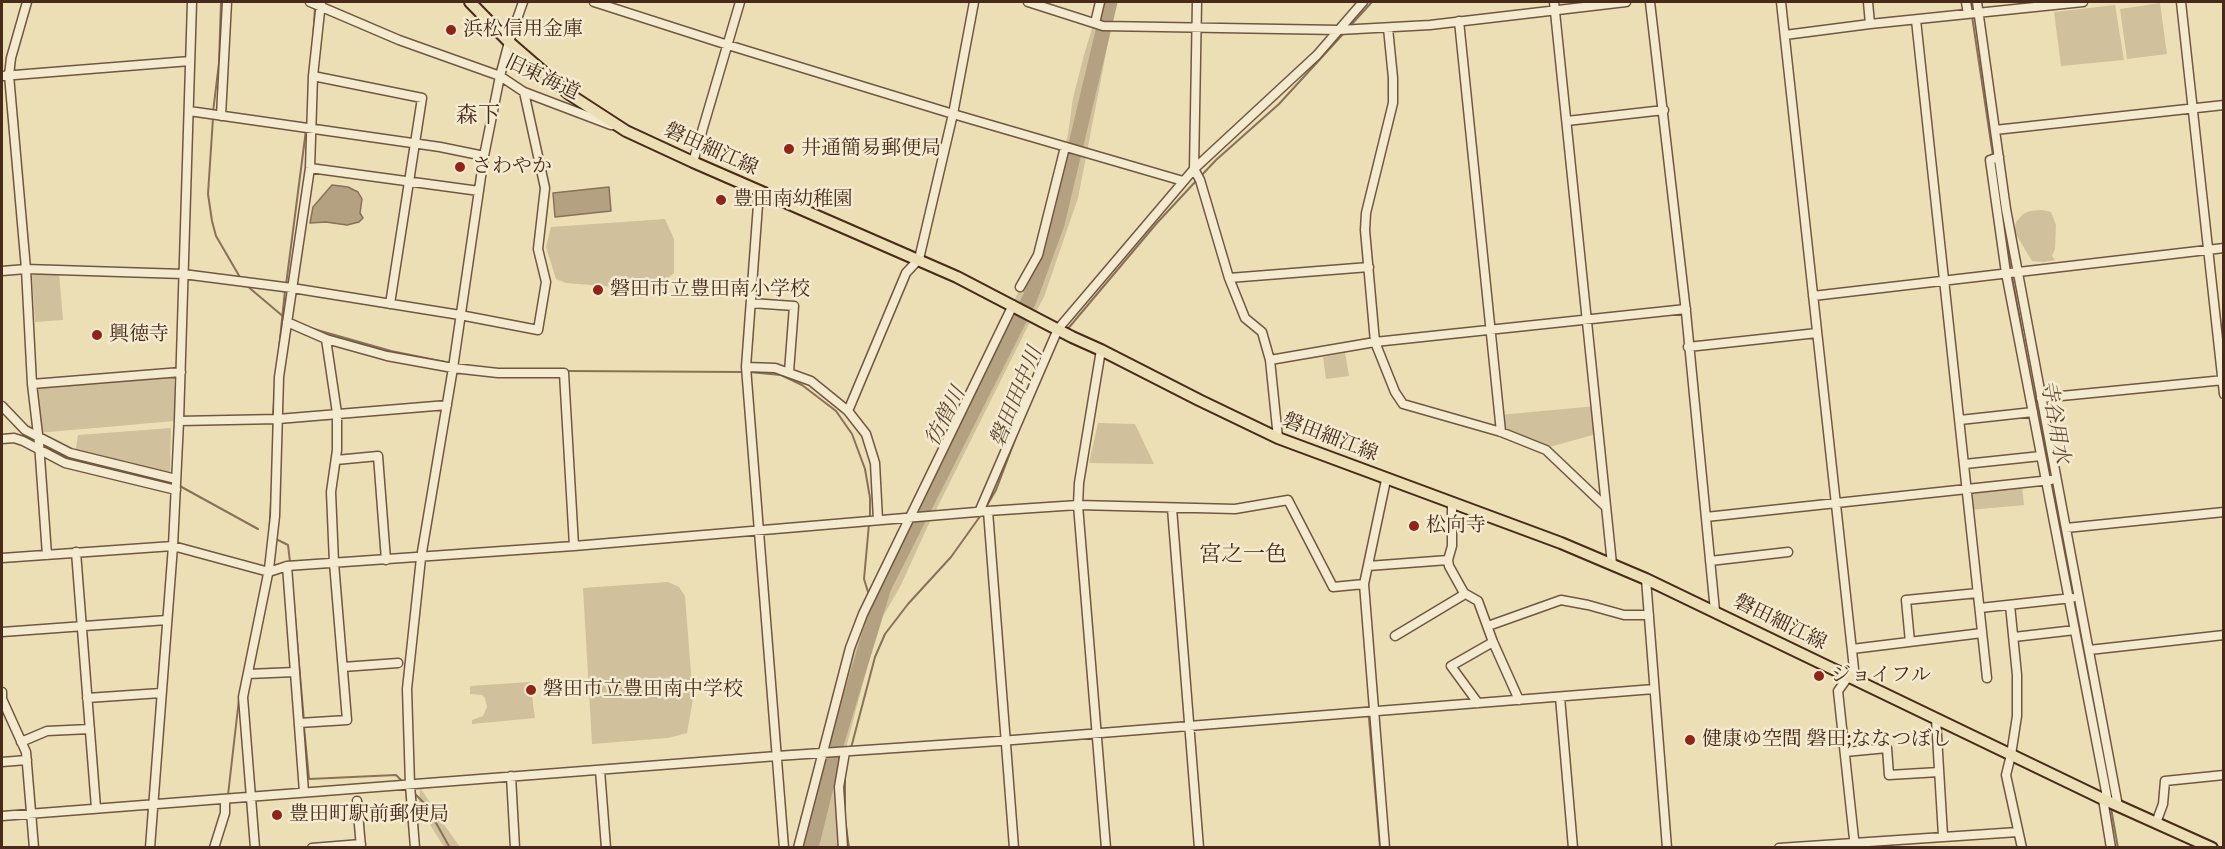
<!DOCTYPE html>
<html>
<head>
<meta charset="utf-8">
<style>
	body { margin:0 }
	#map { position:relative; width:2225px; height:849px; overflow:hidden; background:#ecdfb6; font-family:"Gentium Book Plus",serif }
	canvas { display:block }
	.frame { position:absolute; inset:0; border:3px solid #472a19; pointer-events:none }
</style>
</head>
<body>
<div id="map">
<canvas width="2225" height="849"></canvas>
<div class="frame"></div>
</div>
<script>
const context = document.querySelector('canvas').getContext('2d');
context.lineJoin = 'round';
function fillPath(path, color) {
  context.fillStyle = color;
  context.fill(path, 'evenodd');
}
function poly(rows) {
  const path = new Path2D();
  for (const r of rows) {
    path.moveTo(r[0], r[1]);
    for (let i = 2; i < r.length; i += 2) path.lineTo(r[i], r[i + 1]);
  }
  return path;
}
function strokePath(path, color, width, dash) {
  context.strokeStyle = color;
  context.lineWidth = width;
  context.lineCap = dash ? 'butt' : 'round';
  context.setLineDash(dash || []);
  context.stroke(path);
}
function drawText(font, color, halo, rows, align = 'center') {
  context.font = font + ' "Gentium Book Plus","Noto Serif JP",serif';
  context.lineWidth = 5;
  context.setLineDash([]);
  context.textBaseline = 'middle';
  context.strokeStyle = halo;
  context.fillStyle = color;
  for (const [text, x, y, turn = 0] of rows) {
    context.save();
    context.translate(x, y);
    context.rotate((+turn || 0) * Math.PI / 180);
    context.textAlign = isNaN(turn) ? turn : align;
    if (halo) context.strokeText(text, 0, 0);
    context.fillText(text, 0, 0);
    context.restore();
  }
}
fillPath(poly([
	[1100,2,1116,2,1078,198,1044,297,1028,326,925,532,901,585,878,625,845,752,840,847,804,848,841,705,853,640,1022,284,1038,255,1068,134,1073,98,1084,55],
	[2160,3,2167,54,2127,59,2120,9],
	[2115,5,2124,60,2061,66,2054,12],
	[2042,210,2051,212,2056,225,2055,249,2052,256,2055,260,2044,262,2032,261,2014,231,2016,222,2023,214,2030,211],
	[665,219,674,239,674,273,653,290,566,283,556,279,546,247,551,227],
	[59,273,63,320,35,322,32,275],
	[1345,353,1349,376,1326,379,1323,357],
	[174,372,175,421,37,433,32,384],
	[1596,406,1593,435,1542,449,1501,432,1499,415],
	[1098,423,1135,424,1154,464,1089,463],
	[171,428,170,478,75,454,78,435],
	[2022,486,2024,505,1969,510,1967,490],
	[668,582,679,587,685,596,693,699,687,733,668,738,592,744,583,588],
	[530,682,535,718,472,724,472,720,483,716,487,707,485,698,482,695,470,694,470,686],
	[420,787,445,826,460,847,444,847,419,807]
]), '#d0c09b');
const water = poly([
	[332,185,348,187,358,192,362,199,360,213,363,218,359,222,347,225,326,222,310,223,313,207,332,185],
	[609,187,611,211,555,217,553,193,609,187]
]);
fillPath(water, '#b4a181');
strokePath(water, '#887157', 1.5);
strokePath(poly([
	[1972,16,1993,156],
	[1350,26,1372,2],
	[313,40,315,7],
	[213,112,219,63,221,2],
	[213,118,208,194,212,221,216,236,241,279],
	[1996,170,2010,266,2042,440],
	[1200,177,1216,160,1279,104,1344,33],
	[246,285,285,318],
	[286,285,306,130],
	[310,328,391,351,450,363],
	[1066,331,1156,224,1196,181],
	[278,359,285,290],
	[566,371,743,372],
	[749,372,781,375,802,385,836,411,852,434,865,469,870,498,870,518],
	[2,412,25,436,35,442],
	[273,416,275,386],
	[273,437,273,422],
	[43,446,66,457,173,483],
	[178,485,258,529],
	[986,507,996,490,1021,424],
	[269,536,272,485],
	[274,538,288,545,290,562],
	[292,583,304,721],
	[869,595,864,579,869,524],
	[873,599,879,606],
	[241,688,253,629],
	[1369,718,1380,848],
	[304,727,309,779,396,775,403,782],
	[851,748,875,657,885,634,908,604,951,557,981,515],
	[845,774,845,819,849,848],
	[414,793,426,805,450,848],
	[228,795,239,699],
	[2111,808,2118,848]
]), '#887157', 2);
strokePath(poly([
	[811,848,838,738,884,587,1030,298,1057,224,1110,2]
]), '#b4a181', 15);
const minor = poly([
	[27,2,11,58,9,75,26,269,32,384,39,443,47,555],
	[310,2,399,40,500,76,524,92,611,125],
	[594,2,728,45,953,114,1183,181],
	[1028,2,1103,26,1339,30,1430,25,1626,2],
	[1197,2,1194,169,1200,180,1229,278,1245,318,1262,332,1270,360,1278,438],
	[1554,2,1612,564],
	[1650,2,1686,312,1715,611],
	[1781,2,1854,669,1850,678],
	[1868,2,1870,24],
	[1966,2,1968,14],
	[1977,2,2006,209,2118,806],
	[2181,2,2224,394],
	[1916,20,1987,678],
	[1459,21,1501,432],
	[1095,23,1100,2],
	[1388,28,1393,78,1393,103,1366,213,1365,230,1375,342,1395,392,1403,404,1501,432,1546,450,1606,507],
	[1785,35,1870,24,2083,2],
	[2,76,190,61],
	[313,76,422,98,390,304],
	[189,111,440,147,484,156],
	[221,116,227,2],
	[1567,121,1664,110],
	[1995,130,2224,105],
	[1999,157,1990,160,2006,273,2108,802],
	[693,162,740,2],
	[310,168,479,191],
	[759,191,746,367,784,848],
	[2,271,26,269,183,274,292,288,460,315,538,330,546,282,538,249,545,188,524,92],
	[1229,278,1369,267],
	[1020,287,1038,255,1065,147],
	[1813,296,2224,248],
	[751,303,794,306,789,372],
	[287,322,326,339,387,356,453,368,498,373,564,373,574,546],
	[1688,347,1817,333],
	[1101,350,1079,483,1078,505,1106,848],
	[1270,360,1375,342,1686,309],
	[746,367,775,368,811,381,848,411,866,434,875,463,878,520],
	[32,384,181,372],
	[2041,398,2224,380],
	[2,406,25,430,70,453,176,479],
	[848,411,906,273,919,259,953,114,974,2],
	[1960,420,2033,412],
	[179,421,278,419,447,405],
	[2,439,14,438,23,441,65,463,176,490],
	[336,460,378,456,386,560],
	[1965,464,2041,456],
	[1452,503,1452,546,1448,560,1449,566,1464,593,1478,601,1493,642,1519,700],
	[1172,508,1199,848],
	[988,511,1014,848],
	[979,512,1058,329,1194,169,1317,55,1363,2],
	[1706,517,2051,480],
	[2066,528,2224,512],
	[76,552,96,808],
	[2,558,173,546,269,572,287,566,574,546,988,511,1078,505,1235,509,1288,500,1333,587,1364,584],
	[1710,561,1788,552],
	[287,566,304,792],
	[1368,566,1448,560],
	[1646,579,1667,848],
	[2010,605,2017,675,2017,716,2011,755,2006,775,2022,848],
	[1980,608,2072,598],
	[1488,626,1561,600,1588,605,1624,615,1649,615],
	[2,632,167,620],
	[1395,636,1465,594],
	[2014,637,2075,630],
	[1910,642,1906,600,1978,593],
	[1852,649,1982,633],
	[2089,650,2224,635],
	[343,667,398,663],
	[248,674,295,672],
	[1848,677,1838,691,1855,848],
	[2,692,2,699,26,752,34,848],
	[1560,697,1573,848],
	[87,698,161,693],
	[1478,703,1451,666,1493,642],
	[1936,719,1943,836],
	[299,723,347,720,334,563,331,492,337,450,337,413,326,339],
	[21,742,47,731,90,729],
	[1845,752,1887,748,1889,775,1939,772],
	[2,762,27,760],
	[600,770,606,848],
	[511,776,515,848],
	[2103,799,2111,848],
	[357,801,361,848],
	[2,816,777,756,1013,740,1654,689],
	[2156,823,2163,804,2165,781,2224,775],
	[150,848,173,546,179,421,192,2],
	[214,848,225,813,225,799],
	[255,848,243,697,269,569,275,516,279,377,310,168,313,76,321,2],
	[312,848,361,844],
	[415,848,410,785,407,689,421,558,453,368,484,156,500,76,509,42,523,2],
	[798,848,850,648,863,614,1013,305],
	[843,848,839,787,845,752],
	[1385,848,1364,584,1386,480],
	[1779,848,2018,832]
]);
const major = poly([
	[470,2,509,42,569,94,626,131,693,162,957,277,1072,337,1101,350,1199,400,1278,438,1561,543,1646,579,2103,799,2212,848]
]);
strokePath(minor, '#705740', 11);
strokePath(major, '#472a19', 14);
strokePath(minor, '#f3ead0', 8);
strokePath(major, '#ecdfb6', 10);
for (const [x, y, r, color] of [
	[451,30,6,"#8f2418"],
	[789,149,6,"#8f2418"],
	[460,167,6,"#8f2418"],
	[721,200,6,"#8f2418"],
	[598,290,6,"#8f2418"],
	[97,335,6,"#8f2418"],
	[1414,526,6,"#8f2418"],
	[1819,676,6,"#8f2418"],
	[531,690,6,"#8f2418"],
	[1690,740,6,"#8f2418"],
	[277,815,6,"#8f2418"]
]) {
  const dot = new Path2D();
  dot.arc(x, y, r, 0, 2 * Math.PI);
  context.fillStyle = color;
  context.fill(dot);
  strokePath(dot, '#f3ead0', 2);
}
drawText('20px', '#472a19', '#f3ead0', [
	["浜松信用金庫",463,30],
	["井通簡易郵便局",801,149],
	["さわやか",472,167],
	["豊田南幼稚園",733,200],
	["磐田市立豊田南小学校",610,290],
	["興徳寺",109,335],
	["松向寺",1426,526],
	["ジョイフル",1831,676],
	["磐田市立豊田南中学校",543,690],
	["健康ゆ空間 磐田;ななつぼし",1702,740],
	["豊田町駅前郵便局",289,815]
], 'left');
drawText('20px', '#472a19', '#f3ead0', [
	["旧東海道",542,78,25],
	["磐田細江線",711,150,24],
	["磐田細江線",1330,438,21],
	["磐田細江線",1780,623,26]
]);
drawText('italic 21px', '#624833', '#f3ead0', [
	["磐田田中川",1017,397,-68],
	["彷僧川",946,417,-63],
	["寺谷用水",2054,422,80]
]);
drawText('22px', '#472a19', '#f3ead0', [
	["森下",478,116],
	["宮之一色",1243,555]
]);
</script>
</body>
</html>
